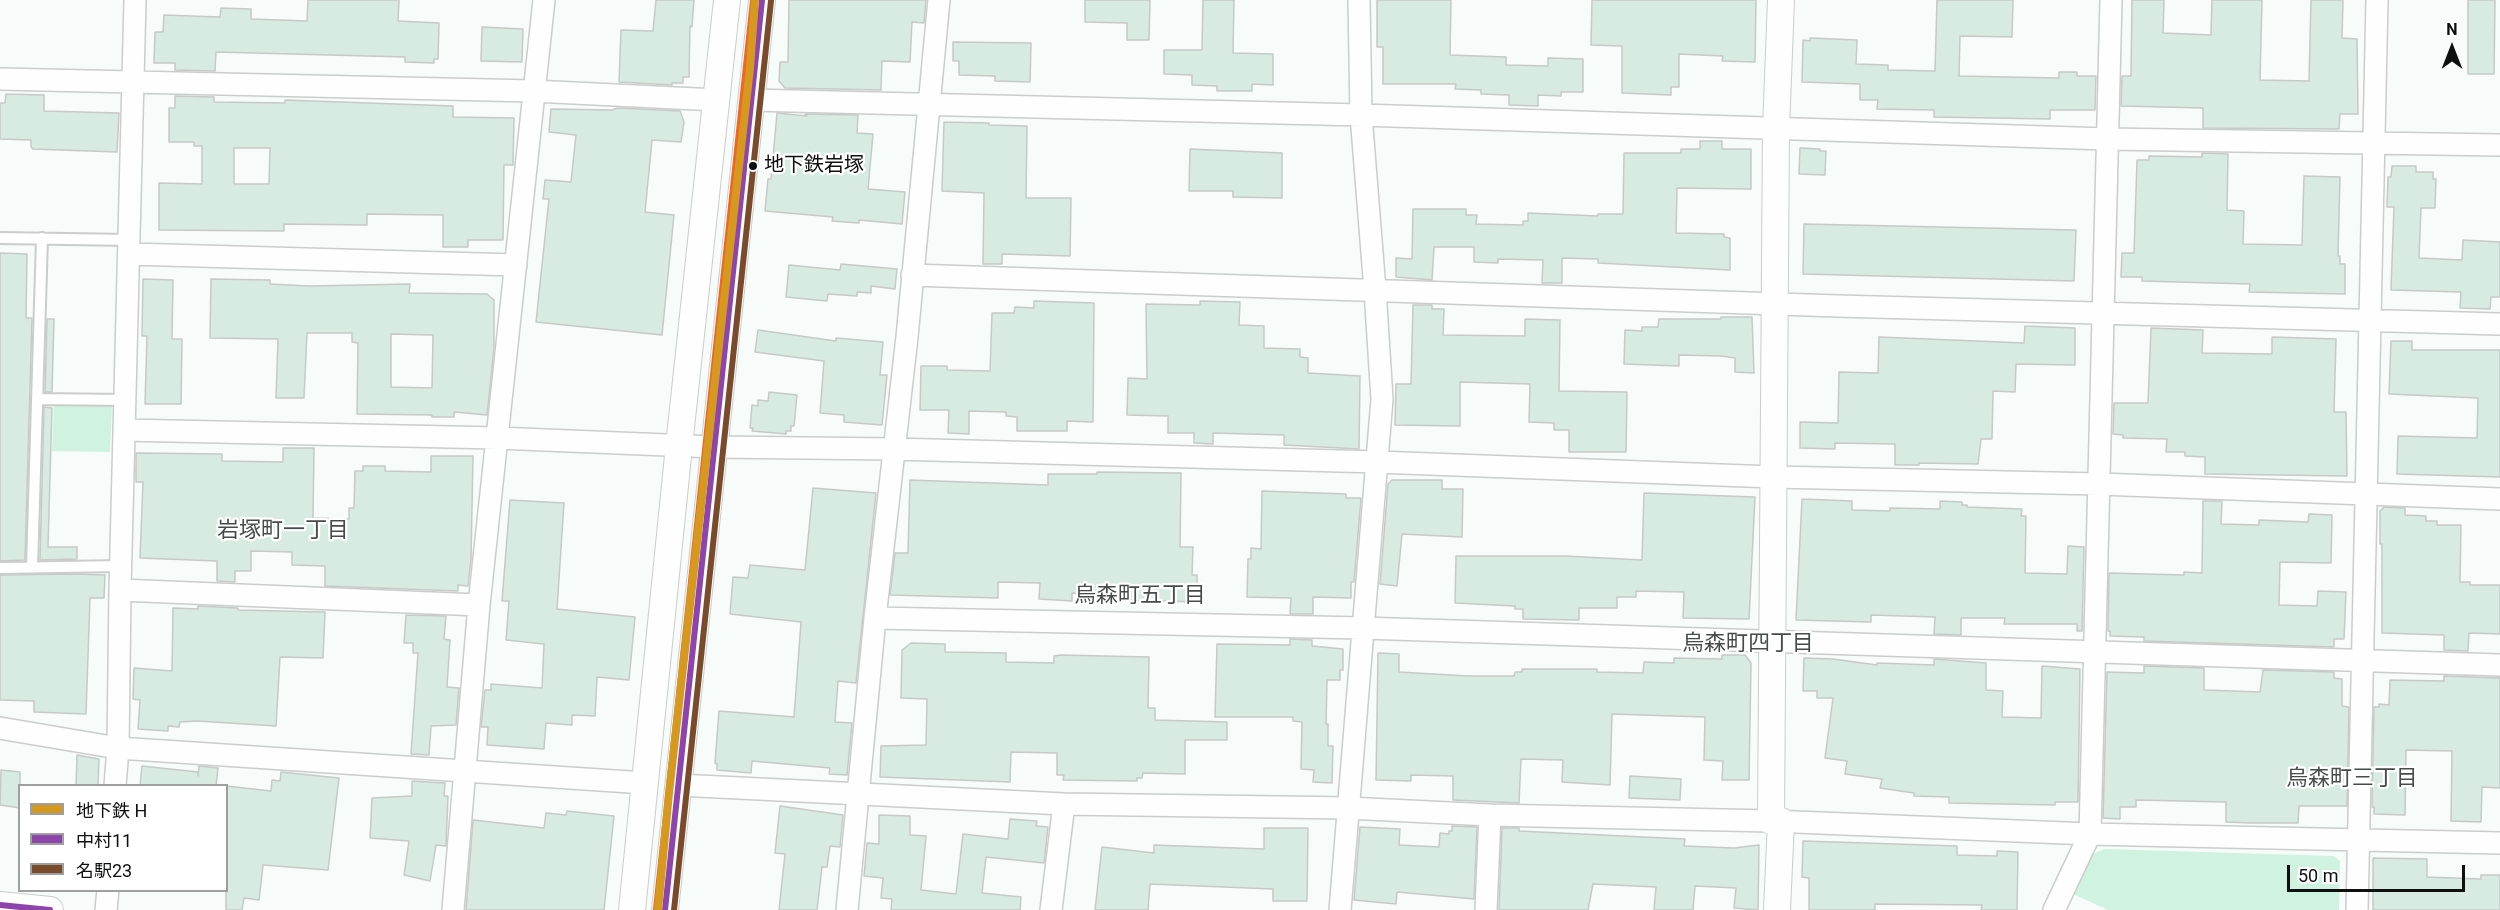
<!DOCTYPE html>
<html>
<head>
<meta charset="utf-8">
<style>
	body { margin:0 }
	#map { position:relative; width:2500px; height:910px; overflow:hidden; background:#f7fbf9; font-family:Roboto,"Noto Sans JP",sans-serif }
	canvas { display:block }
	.legend { position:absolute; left:18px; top:784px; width:210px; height:108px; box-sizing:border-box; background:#fff; border:2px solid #9e9f9f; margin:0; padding:8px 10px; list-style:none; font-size:18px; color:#0d100e }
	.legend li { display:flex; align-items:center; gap:12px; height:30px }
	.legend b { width:30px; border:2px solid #9e9f9f }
	.north { position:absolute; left:2422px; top:18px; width:60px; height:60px; -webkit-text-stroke:4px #fff; paint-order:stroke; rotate:0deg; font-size:16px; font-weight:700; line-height:24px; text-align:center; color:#0d100e }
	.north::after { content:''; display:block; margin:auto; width:21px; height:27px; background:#0d100e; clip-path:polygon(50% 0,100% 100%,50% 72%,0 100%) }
	.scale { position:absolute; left:2287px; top:865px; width:178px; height:27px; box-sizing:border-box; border:3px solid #0d100e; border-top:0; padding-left:8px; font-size:18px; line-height:21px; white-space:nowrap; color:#0d100e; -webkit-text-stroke:4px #fff; paint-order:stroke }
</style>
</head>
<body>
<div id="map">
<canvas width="2500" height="910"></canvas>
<ul class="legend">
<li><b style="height:8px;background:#d69920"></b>地下鉄 H</li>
<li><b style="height:8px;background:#8e44ad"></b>中村11</li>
<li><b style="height:8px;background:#7a4b2a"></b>名駅23</li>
</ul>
<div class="north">N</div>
<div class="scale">50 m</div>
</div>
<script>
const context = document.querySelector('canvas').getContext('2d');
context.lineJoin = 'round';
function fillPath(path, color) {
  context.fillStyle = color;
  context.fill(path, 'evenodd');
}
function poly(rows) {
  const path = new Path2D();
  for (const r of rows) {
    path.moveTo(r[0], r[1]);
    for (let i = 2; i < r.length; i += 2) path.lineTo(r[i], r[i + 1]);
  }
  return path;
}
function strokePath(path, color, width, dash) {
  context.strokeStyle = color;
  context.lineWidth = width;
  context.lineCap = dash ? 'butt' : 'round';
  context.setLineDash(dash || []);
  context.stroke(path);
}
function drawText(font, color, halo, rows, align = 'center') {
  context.font = font + ' Roboto,"Noto Sans JP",sans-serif';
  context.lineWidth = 4.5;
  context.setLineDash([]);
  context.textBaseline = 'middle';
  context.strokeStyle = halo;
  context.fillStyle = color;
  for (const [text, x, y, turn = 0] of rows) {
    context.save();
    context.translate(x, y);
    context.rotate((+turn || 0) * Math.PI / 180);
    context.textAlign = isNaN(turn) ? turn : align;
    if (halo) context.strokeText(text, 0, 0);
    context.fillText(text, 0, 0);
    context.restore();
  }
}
fillPath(poly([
	[54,403,112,405,110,452,52,451],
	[2104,849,2334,856,2340,861,2339,910,2108,910,2073,894,2093,854]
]), '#d0f2e1');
const building = poly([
	[308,0,399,0,398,21,439,23,438,59,434,59,434,63,405,62,405,57,216,52,215,71,175,70,175,63,154,63,155,32,163,32,164,15,220,17,221,8,251,9,251,19,307,21,308,0],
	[656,0,694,0,692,27,690,26,689,77,683,77,683,83,672,83,672,85,619,82,621,30,653,31,656,0],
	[789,0,926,0,924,23,912,22,910,62,882,61,881,90,785,88,779,81,780,62,788,62,789,0],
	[1085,0,1150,0,1149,40,1127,40,1127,23,1085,22,1085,0],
	[1203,0,1234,0,1233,53,1273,54,1273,85,1252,84,1252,91,1217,91,1217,86,1192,85,1192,75,1164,74,1164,50,1202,50,1203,0],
	[1377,0,1451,0,1450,55,1506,57,1506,65,1548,66,1548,58,1583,59,1583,92,1561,92,1561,96,1538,95,1538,106,1509,105,1509,95,1481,94,1481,90,1455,89,1456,84,1383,84,1383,47,1377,47,1377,0],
	[1592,0,1756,0,1755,62,1722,61,1723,56,1679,54,1679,87,1671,87,1671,95,1622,93,1622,46,1591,45,1592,0],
	[1937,0,2013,0,2012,37,1960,36,1959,76,2059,78,2059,72,2077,72,2077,76,2096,76,2095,110,2050,110,2050,119,1934,117,1934,110,1877,109,1878,100,1860,100,1860,84,1802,82,1803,40,1810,41,1810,38,1857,40,1856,64,1888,65,1888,70,1935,71,1937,0],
	[2132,0,2164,0,2163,33,2211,35,2212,0,2262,0,2260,80,2309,81,2311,0,2343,0,2342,38,2357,39,2358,114,2340,114,2339,129,2203,128,2203,108,2121,106,2122,76,2131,76,2132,0],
	[2468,0,2495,0,2494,74,2468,74,2468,0],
	[482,27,523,29,522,62,481,61,482,27],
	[953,42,1031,43,1030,82,995,81,995,76,959,75,959,61,953,61,953,42],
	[6,94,44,95,44,111,119,113,117,152,33,149,31,147,31,140,0,139,0,103,5,103,6,94],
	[175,96,214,97,214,102,285,103,285,100,453,106,453,117,514,118,513,165,504,165,503,240,468,240,468,247,443,247,443,215,367,214,367,225,284,224,284,231,159,230,159,183,202,184,202,146,194,146,194,142,169,142,169,108,175,108,175,96],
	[234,148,270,148,269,184,234,184,234,148],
	[618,108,680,111,684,122,681,142,652,140,645,212,674,215,662,335,536,322,549,199,543,199,545,180,571,182,576,135,549,132,551,109,612,110,618,108],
	[777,113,807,116,805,114,858,115,857,133,873,134,868,189,905,192,902,224,859,220,859,223,832,221,833,217,765,211,768,179,771,179,777,113],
	[944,122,989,123,989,125,1027,126,1026,198,1071,198,1070,256,1002,254,1002,264,983,264,984,193,942,191,944,122],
	[1700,141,1722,141,1722,149,1751,149,1751,189,1677,188,1676,233,1724,234,1724,237,1730,238,1730,270,1598,263,1598,259,1562,258,1562,283,1542,283,1543,260,1498,259,1498,263,1474,262,1474,247,1434,247,1432,280,1396,277,1396,258,1412,259,1413,209,1466,209,1466,215,1477,215,1476,224,1523,225,1523,221,1528,221,1528,213,1598,216,1598,214,1623,214,1624,153,1681,153,1681,149,1700,149,1700,141],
	[1800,148,1820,149,1820,151,1826,151,1825,175,1799,174,1800,148],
	[1190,149,1282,153,1282,198,1233,197,1233,191,1189,191,1190,149],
	[2202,153,2228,154,2227,210,2244,211,2243,244,2302,245,2304,176,2340,177,2338,256,2340,256,2340,264,2345,264,2345,294,2249,292,2250,284,2142,281,2142,277,2121,277,2122,253,2134,253,2137,160,2149,160,2149,156,2202,157,2202,153],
	[2392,166,2416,166,2416,172,2433,172,2433,179,2436,179,2435,208,2421,208,2419,258,2462,260,2463,240,2500,242,2500,297,2491,297,2490,309,2460,308,2461,292,2391,290,2394,207,2387,207,2388,177,2391,177,2392,166],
	[1804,224,2076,230,2074,281,1803,274,1804,224],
	[0,253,27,254,26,318,32,318,25,560,0,561,0,253],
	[841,264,897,269,895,289,871,286,871,293,857,292,857,296,828,294,827,301,786,297,789,265,840,270,841,264],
	[143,279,173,280,172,339,182,339,181,404,145,404,147,336,142,336,143,279],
	[211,279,270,280,270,284,309,286,410,284,409,293,487,294,494,300,494,349,487,415,454,412,454,417,432,417,432,415,357,414,358,343,352,342,352,333,307,333,304,398,276,398,278,339,210,338,211,279],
	[391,334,433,335,432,388,391,387,391,334],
	[1034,301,1094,303,1093,422,1067,421,1067,431,1017,431,1017,417,1006,416,1006,412,969,411,969,434,948,433,949,410,920,410,921,366,947,366,947,370,990,371,992,313,1014,313,1015,307,1034,308,1034,301],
	[1200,301,1240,302,1239,325,1264,326,1264,348,1300,349,1300,357,1308,358,1308,373,1360,376,1359,449,1284,445,1284,435,1213,433,1213,444,1194,443,1194,433,1168,433,1168,416,1127,415,1128,378,1147,379,1146,304,1200,305,1200,301],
	[1413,305,1432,305,1432,309,1444,309,1443,335,1525,336,1525,319,1560,320,1559,391,1627,392,1626,452,1569,452,1569,430,1554,430,1554,423,1529,422,1530,384,1460,382,1460,426,1395,425,1396,384,1411,384,1413,305],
	[1721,317,1752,317,1754,373,1735,372,1735,358,1721,356,1679,355,1679,366,1624,364,1625,330,1642,331,1642,327,1658,327,1659,319,1721,319,1721,317],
	[47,319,54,319,52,392,45,392,47,319],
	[2025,326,2075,328,2075,365,2016,364,2015,392,1993,391,1992,439,1981,439,1978,464,1919,463,1919,465,1895,465,1895,444,1835,443,1835,449,1800,448,1800,422,1838,423,1839,372,1878,373,1879,337,2024,343,2025,326],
	[2151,328,2203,330,2202,353,2272,354,2272,337,2336,339,2334,412,2346,412,2347,476,2205,474,2205,457,2185,456,2185,452,2166,452,2167,439,2123,438,2123,435,2113,434,2114,403,2148,403,2151,328],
	[758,330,836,341,836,338,883,342,880,375,887,375,882,425,844,422,844,415,820,413,824,361,755,352,758,330],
	[2391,341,2412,341,2412,350,2500,350,2500,477,2397,474,2398,436,2477,438,2478,398,2389,394,2391,341],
	[769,392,797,395,794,426,791,426,791,431,786,431,786,434,752,431,753,428,750,428,752,405,758,406,758,400,768,401,769,392],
	[44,407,52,408,48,547,77,547,77,559,40,560,44,407],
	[283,448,314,448,313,518,349,519,349,508,354,508,355,471,363,471,363,466,385,466,385,471,431,472,431,456,473,456,471,559,468,586,458,585,458,591,325,586,325,566,292,565,292,552,251,551,251,571,235,571,235,582,217,581,217,561,140,558,143,482,136,482,136,453,222,454,222,461,283,462,283,448],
	[1097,472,1181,473,1180,547,1193,547,1192,575,1197,575,1197,602,1130,600,1129,595,1072,593,1072,601,1039,599,1040,583,998,582,998,598,890,595,895,553,908,553,910,480,1048,485,1048,474,1097,474,1097,472],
	[1392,480,1442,480,1442,489,1463,489,1462,537,1402,534,1397,586,1380,584,1388,484,1392,480],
	[813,488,876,493,856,683,838,681,835,722,852,723,847,775,829,774,830,768,752,761,751,773,717,770,717,764,715,763,719,711,794,717,801,622,730,614,733,577,748,578,750,565,805,570,813,488],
	[1262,491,1346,494,1346,498,1361,498,1354,582,1351,582,1351,598,1313,597,1313,614,1290,614,1291,598,1247,597,1248,559,1251,559,1251,548,1261,549,1262,491],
	[1644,493,1755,497,1749,619,1683,618,1684,592,1636,591,1636,597,1617,597,1617,608,1579,608,1579,620,1523,619,1523,609,1515,609,1515,606,1455,603,1456,556,1565,556,1642,560,1644,493],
	[1802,499,1852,501,1852,510,1890,511,1890,508,1940,509,1940,501,1962,502,1962,505,1967,505,1967,507,2022,509,2021,516,2026,516,2025,573,2067,574,2068,546,2084,547,2082,631,2077,631,2077,624,2004,624,2005,618,1961,618,1961,635,1934,634,1935,617,1871,615,1871,622,1796,620,1802,499],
	[510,500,564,503,557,609,635,617,629,680,597,677,595,716,572,715,572,725,546,723,544,749,487,745,488,727,481,727,485,690,491,690,491,684,542,688,544,644,506,640,509,601,502,601,510,500],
	[2203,501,2222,501,2221,524,2259,525,2259,520,2308,522,2309,514,2332,515,2331,563,2280,562,2279,605,2317,606,2318,591,2346,592,2344,639,2334,639,2334,647,2144,641,2144,637,2110,636,2110,631,2108,631,2109,573,2184,575,2184,572,2202,573,2203,501],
	[2384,507,2405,508,2405,515,2426,516,2426,521,2437,521,2437,525,2461,525,2460,582,2470,582,2470,585,2500,585,2500,634,2469,633,2468,651,2444,650,2444,635,2382,633,2382,544,2380,544,2380,511,2384,507],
	[76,574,105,575,104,598,90,598,86,714,34,712,34,701,0,700,0,575,76,574],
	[198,606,238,608,238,610,325,612,323,658,280,657,276,726,197,721,180,722,179,727,168,726,168,731,138,729,140,700,133,699,134,668,172,671,173,608,198,609,198,606],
	[406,615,446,616,444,639,450,640,447,687,459,688,456,725,431,726,429,755,411,754,418,653,413,653,413,643,404,643,406,615],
	[1290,639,1312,640,1312,646,1343,649,1343,670,1340,670,1340,680,1327,680,1326,724,1328,724,1328,746,1333,746,1332,783,1313,782,1314,770,1301,769,1302,722,1293,721,1293,717,1215,717,1217,644,1290,645,1290,639],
	[911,643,945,644,945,652,1006,653,1006,662,1054,663,1054,656,1061,655,1149,657,1148,708,1155,708,1155,720,1227,722,1227,740,1185,740,1185,774,1143,773,1142,778,1137,778,1137,781,1063,780,1064,775,1057,775,1057,753,1011,752,1010,782,880,777,881,746,926,745,927,699,901,698,902,650,911,643],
	[1378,653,1399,654,1399,672,1468,676,1514,676,1515,672,1522,672,1522,669,1597,669,1597,672,1643,673,1644,662,1674,663,1674,658,1722,659,1722,655,1745,655,1751,663,1749,780,1722,780,1723,761,1704,760,1705,717,1612,714,1610,785,1562,782,1563,760,1521,759,1519,803,1453,800,1453,776,1411,775,1411,781,1376,780,1378,653],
	[1804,658,1833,659,1877,665,1877,663,1934,665,1934,659,1986,663,1986,690,2003,691,2002,717,2041,718,2042,666,2080,669,2078,802,2055,802,2055,805,1949,803,1949,797,1914,796,1914,793,1880,788,1882,779,1845,774,1847,761,1825,758,1833,698,1817,698,1817,691,1803,691,1804,658],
	[2144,666,2204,668,2204,690,2260,692,2263,670,2334,672,2334,678,2342,679,2342,706,2349,707,2347,806,2299,806,2298,823,2251,823,2226,822,2226,802,2136,800,2136,807,2120,807,2120,819,2103,818,2107,672,2144,673,2144,666],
	[2444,676,2500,678,2500,788,2482,787,2481,822,2451,821,2452,751,2406,750,2405,815,2374,814,2374,807,2372,807,2374,707,2379,707,2379,704,2389,705,2390,680,2444,681,2444,676],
	[77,755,99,759,98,786,76,786,77,755],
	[142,766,198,772,198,776,199,766,218,768,216,786,140,786,142,766],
	[1,770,20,772,20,808,0,805,1,770],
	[281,772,339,778,328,870,263,865,259,900,244,898,242,910,226,910,226,786,271,791,272,780,280,781,281,772],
	[1630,776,1681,779,1680,800,1629,798,1630,776],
	[412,781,445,783,444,796,448,796,446,846,436,845,430,881,404,875,409,841,370,838,372,798,412,796,412,781],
	[780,806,843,815,840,847,830,846,827,867,822,867,817,910,779,910,785,854,775,853,780,806],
	[567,811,614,816,604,910,466,910,473,820,544,828,546,813,566,815,567,811],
	[879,815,910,816,910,835,926,836,921,890,956,894,963,834,1008,839,1010,819,1037,821,1036,826,1048,827,1044,863,986,857,982,893,1021,897,1020,910,891,910,892,899,881,898,883,878,864,876,867,843,879,844,879,815],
	[1452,826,1477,827,1474,899,1397,892,1396,904,1354,900,1360,827,1400,829,1399,845,1439,847,1440,833,1449,834,1449,831,1452,831,1452,826],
	[1264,828,1308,828,1307,901,1273,901,1273,889,1150,884,1148,910,1095,910,1102,847,1154,853,1154,845,1264,849,1264,828],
	[1502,828,1519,828,1519,831,1685,839,1684,846,1734,848,1759,845,1758,910,1734,908,1736,888,1695,886,1693,910,1654,910,1656,887,1593,884,1588,910,1499,910,1502,828],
	[1803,841,1957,846,1957,855,1997,856,1997,851,2018,852,2017,910,1981,910,1982,905,1875,904,1875,910,1809,910,1809,878,1802,877,1803,841],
	[2373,858,2427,859,2427,877,2481,879,2481,875,2500,875,2500,910,2373,910,2373,858]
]);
fillPath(building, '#d8ebe2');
strokePath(building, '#c6c9c8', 1.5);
const service = poly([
	[0,238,131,240],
	[37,399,125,400],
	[32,567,42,238],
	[0,568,121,566]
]);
const minor = poly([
	[0,79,533,91,717,100],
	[751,100,1361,115,2107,139,2500,145],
	[130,254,516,265],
	[912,275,1838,306,2500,324],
	[124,430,497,438,715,447,894,449,1377,462,1773,477,2099,484,2500,499],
	[120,590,479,605],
	[875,618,1362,628,2500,665],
	[0,728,118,748,645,783],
	[678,785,1064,804,1348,808,1490,815,1771,821,2090,834,2500,843],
	[115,786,118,748,120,590,135,0],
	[106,910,108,890],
	[453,910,479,605,544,0],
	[847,910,875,618,907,337,939,0],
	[1051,910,1064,804],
	[1340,910,1382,399,1375,290,1361,115,1359,0],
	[1486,910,1490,815],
	[2054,910,2090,834,2111,0],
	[2357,910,2377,0]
]);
const tertiary = poly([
	[1771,821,1776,129,1781,0],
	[0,905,50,910],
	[632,910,679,446,727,0],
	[665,910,762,0],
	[1777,910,1781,821]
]);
strokePath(service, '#cacdcb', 14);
strokePath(minor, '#cacdcb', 24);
strokePath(tertiary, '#cacdcb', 28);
strokePath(service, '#fefefe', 10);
strokePath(minor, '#fefefe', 21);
strokePath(tertiary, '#fefefe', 26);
strokePath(poly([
	[0,905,50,910],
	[665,910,762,0]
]), '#8e44ad', 6);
strokePath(poly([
	[674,910,771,1]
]), '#7a4b2a', 6);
strokePath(poly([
	[656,909,753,0]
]), '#f26522', 6);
strokePath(poly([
	[658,910,669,793,750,68,755,0]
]), '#d69920', 8);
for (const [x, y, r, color] of [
	[753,166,5,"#0d100e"]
]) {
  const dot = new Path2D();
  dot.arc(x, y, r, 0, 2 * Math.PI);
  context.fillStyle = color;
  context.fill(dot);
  strokePath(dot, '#fff', 2);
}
drawText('20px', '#0d100e', '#fff', [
	["地下鉄岩塚",764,166]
], 'left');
drawText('22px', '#454c49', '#fff', [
	["岩塚町一丁目",283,531],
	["烏森町五丁目",1140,596],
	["烏森町四丁目",1748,644],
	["烏森町三丁目",2352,779]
]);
</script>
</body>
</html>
